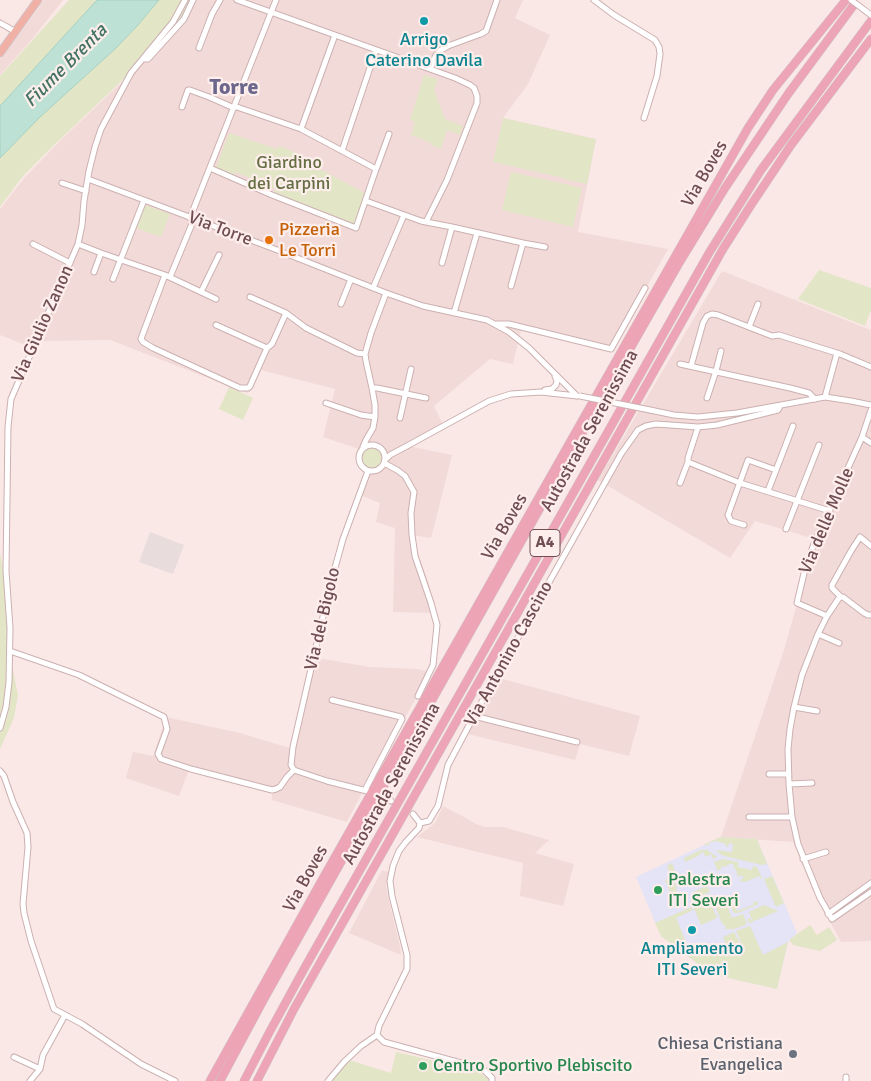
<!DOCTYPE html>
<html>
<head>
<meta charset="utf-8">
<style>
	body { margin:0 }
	canvas { display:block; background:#fae8e6 }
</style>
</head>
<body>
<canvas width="871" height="1081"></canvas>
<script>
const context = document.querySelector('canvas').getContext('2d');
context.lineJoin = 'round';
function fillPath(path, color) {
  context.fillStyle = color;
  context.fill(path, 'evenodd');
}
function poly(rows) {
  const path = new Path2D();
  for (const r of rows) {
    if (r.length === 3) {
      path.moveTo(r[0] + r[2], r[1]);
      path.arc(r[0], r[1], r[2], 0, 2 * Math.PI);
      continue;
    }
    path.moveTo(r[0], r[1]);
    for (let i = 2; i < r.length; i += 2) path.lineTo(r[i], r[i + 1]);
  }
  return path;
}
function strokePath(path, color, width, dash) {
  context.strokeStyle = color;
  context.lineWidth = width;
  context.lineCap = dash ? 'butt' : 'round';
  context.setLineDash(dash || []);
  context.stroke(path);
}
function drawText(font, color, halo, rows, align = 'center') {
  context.font = font + ' Signika,sans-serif';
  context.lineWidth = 4.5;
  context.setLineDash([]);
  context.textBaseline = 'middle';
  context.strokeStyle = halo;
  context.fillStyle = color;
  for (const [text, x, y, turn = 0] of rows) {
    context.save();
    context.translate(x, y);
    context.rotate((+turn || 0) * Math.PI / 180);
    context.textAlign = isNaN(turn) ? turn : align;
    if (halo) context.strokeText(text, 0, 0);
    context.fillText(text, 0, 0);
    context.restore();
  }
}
fillPath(poly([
	[44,0,63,0,33,38,0,75,0,59,33,16],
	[195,0,523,0,515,18,550,35,528,84,503,118,596,139,578,232,668,249,612,348,522,326,513,364,490,359,434,406,443,425,408,446,452,455,431,538,411,535,427,578,434,603,435,613,393,612,395,528,376,522,380,503,360,495,370,469,366,466,362,461,362,457,365,451,323,437,335,389,261,370,252,390,247,393,110,340,40,341,36,349,0,335,0,209,25,177,64,137,143,62,159,51],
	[722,271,871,330,871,941,841,942,812,889,793,842,721,837,784,650,809,562,818,540,755,521,730,558,598,480],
	[317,658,370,667,417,669,431,672,364,789,347,822,272,800,272,789,189,770,179,796,126,778,133,752,153,756,166,717,240,733,293,749],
	[499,678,640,716,629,756,580,744,575,760,468,734],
	[443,806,466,818,476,824,485,827,503,827,549,840,535,853,574,864,563,906,520,896,523,863,417,837,435,823],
	[382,870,388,872,386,886,388,897,400,946,401,955,349,933]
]), '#f2dad8');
fillPath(poly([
	[150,532,184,545,173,574,139,562]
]), '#e8dcdd');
fillPath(poly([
	[721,837,757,839,797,933,788,942,777,989,711,974,661,936,636,877]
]), '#e5e3f6');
fillPath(poly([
	[69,0,97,0,0,106,0,76],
	[159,0,194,0,183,19,130,73,50,149,23,176,0,207,0,158,40,117,116,48,137,26],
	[424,75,438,79,434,90,445,119,463,126,460,135,447,130,441,149,431,145,431,143,411,135,415,122,410,120],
	[503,118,574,134,575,137,576,135,596,139,587,184,567,180,564,179,564,178,493,162],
	[229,133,277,149,279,146,295,152,308,159,307,162,365,193,355,224,274,193,275,189,236,172,235,175,216,168],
	[511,172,582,188,573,227,502,210],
	[145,205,170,214,161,237,136,228],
	[819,270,871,288,871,312,870,312,865,326,798,299],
	[229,387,253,398,243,420,219,409],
	[372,458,10],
	[0,553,4,575,9,651,18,695,14,718,0,749],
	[721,837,757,839,767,864,762,865,724,856,719,853,716,850,732,852,733,844,729,843,728,847,726,847,726,844,716,841,709,843,709,845,703,845],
	[701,850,707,850,717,857,713,859,711,854,706,857,703,852,699,854,700,855,685,862,684,858],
	[723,859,738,862,738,867,752,870,753,866,757,867,762,878,760,879,759,876,745,882,742,881,741,883,740,880,744,878,742,875,738,877,736,870,734,869,735,868,732,863,724,867,723,866,721,867,721,869,716,871,717,869,714,862],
	[672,863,678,878,674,880,677,889,672,897,665,880,671,877,667,866],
	[772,876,784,903,776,907,764,879],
	[707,886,710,892,696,898,693,892],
	[718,896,720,902,722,901,724,904,726,903,732,918,743,914,747,924,735,929,724,929,726,927,722,923,712,898],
	[730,896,737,911,753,905,753,903,757,901,758,904,738,913,734,913,727,898],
	[703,902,709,902,711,903,717,918,701,925,693,906],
	[764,905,778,911,749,923,747,919,750,918,751,920,752,920,749,912],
	[691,907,693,910,676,918,688,947,697,943,699,946,704,944,708,952,726,944,723,937,734,932,741,945,742,945,736,931,750,926,763,955,788,942,777,989,711,974,661,936,655,923],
	[810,925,817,935,829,927,837,940,820,951,793,945,789,940],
	[396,1052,477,1071,487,1078,489,1081,331,1081,349,1060,391,1073]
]), '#e2e5c6');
const water = poly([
	[97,0,159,0,137,26,116,48,40,117,0,158,0,106,97,0]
]);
fillPath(water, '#bde1d4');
strokePath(water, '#a4d1c2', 1);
const minor = poly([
	[237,0,455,78,470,85,474,88,477,96,477,103,447,180,426,222],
	[594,0,614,15,655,40,659,47,660,54,657,76,644,118],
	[0,23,16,32],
	[481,34,486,31,497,0],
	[199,48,212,14,220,0],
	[143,59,148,59,176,28,184,19,193,0],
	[430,69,436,55,441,50,448,46,478,35],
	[234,106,301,129,376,169],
	[182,107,188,90,190,90,209,97,234,108],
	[301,129,335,35],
	[342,151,376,50],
	[210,168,272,195,356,228,375,172,376,169,377,167,389,134],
	[88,179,272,248,386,293,423,306,487,320,509,332,529,348,577,396],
	[62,183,86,191],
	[366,201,421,221,452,227,523,243,511,286],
	[190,218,276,0],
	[523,243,545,247],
	[33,244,70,263],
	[78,244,101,253,165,275,216,299],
	[442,263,452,227],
	[94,272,101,253],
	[165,275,142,336,141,339,143,342,153,348,240,388,248,388,250,386,267,348,272,344,286,313],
	[170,277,194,219],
	[113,279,144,200],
	[373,288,404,215],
	[201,292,219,255],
	[250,297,286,313,306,328,357,353,365,354],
	[341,304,351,279],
	[454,313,477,233],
	[494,324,509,324,611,349,645,288],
	[216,325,267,348],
	[749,327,758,304],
	[680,364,790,388,809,393,815,399],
	[691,366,703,323,707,316,712,314,718,315,772,336,779,335,840,354,871,367],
	[372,388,377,388,426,398],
	[545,390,552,389,556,385,557,381,555,376],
	[825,397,837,353],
	[707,398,716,371,721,351],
	[326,403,361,415,375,417],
	[650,410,674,415,698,417,737,413,825,397,851,401,871,405],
	[400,418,411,369],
	[698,427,688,458,688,462,740,483,830,511],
	[862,437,871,443],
	[372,458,13],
	[363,447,366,440,373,428,375,417,375,405,372,388,366,361,365,354,371,333,386,293],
	[385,460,390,455,407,446,489,401,511,394,541,392,577,396],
	[384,463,397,470,405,476,414,492,411,513,412,535,415,556,431,603,437,625,433,665,418,696],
	[680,483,688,462],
	[768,491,793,426],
	[744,525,731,521,728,515,748,460,776,470],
	[786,529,819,445],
	[871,546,860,537,851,551,832,585,832,588,841,597,843,597,864,613,868,615,871,615],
	[841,597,839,598,827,616,818,634,802,675,794,707,790,729,788,749,789,784,792,817,798,844,820,898,832,919,871,892],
	[827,616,797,603,805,569,815,541,862,437,871,410],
	[818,634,839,643],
	[10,651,79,675,164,717,167,729,158,754,161,759,191,769,272,790,276,789,280,787,287,777,294,770],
	[332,700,401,717,402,719,365,790],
	[794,707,817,711],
	[474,716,577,742],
	[0,728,6,707,9,682,10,628,6,571,8,427,11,399,78,244,82,225,84,201,89,171,95,147,101,129,131,73,173,22,185,0],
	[294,770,291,765,293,747,331,582,343,539,368,471],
	[294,770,327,781,367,791],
	[0,771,4,776,13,802,27,833,28,847,23,904,24,913,31,941,54,1009,82,1024,141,1064,175,1081],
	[769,774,788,774],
	[789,784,812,783],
	[385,798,391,801],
	[413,814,420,823,419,828,405,843,399,851,393,866,390,881,392,896,407,955,407,969,379,1026,377,1035,384,1042,483,1069,492,1078,492,1081],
	[749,817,792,817],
	[420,823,429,821,438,806,448,765,474,716,621,454,638,430,646,426,656,424,698,427,717,425,778,410,780,406],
	[803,859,826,852],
	[828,914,871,883],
	[14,1057,40,1069],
	[30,1081,40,1069,43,1055,65,1015],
	[328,1081,344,1062,361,1046,377,1035],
	[846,1081,846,1077]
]);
const major = poly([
	[0,53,38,0]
]);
const highway = poly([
	[603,396,678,265,725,188,788,94,853,6],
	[210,1081,322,880,748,128,773,90,846,0],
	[220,1081,265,997,598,405],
	[244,1081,269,1033,304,969,709,253,761,170,871,21],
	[257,1081,294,1009,723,249,751,205,791,145,871,39]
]);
strokePath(minor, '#ccb0b1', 7);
strokePath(major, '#d1c6c8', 9);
strokePath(highway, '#d1c6c8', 9);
strokePath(minor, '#fff', 5);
strokePath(major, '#f1b0a6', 7);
strokePath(highway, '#eda4b5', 8);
const minorBridge = poly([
	[851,0,871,15],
	[580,396,650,410]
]);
strokePath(minorBridge, '#ccb0b1', 7, []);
strokePath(minorBridge, '#fff', 5);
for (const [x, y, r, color] of [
	[424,21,5,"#0f9aa8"],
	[269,240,5,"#e8710a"],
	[658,890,5,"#2e9e5b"],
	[692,930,5,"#0f9aa8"],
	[793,1054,5,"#6b7280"],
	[423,1066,5,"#2e9e5b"]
]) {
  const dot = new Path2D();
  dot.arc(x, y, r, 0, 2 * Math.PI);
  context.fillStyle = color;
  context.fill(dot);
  strokePath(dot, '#fdeeec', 2);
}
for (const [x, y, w] of [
	[545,543,30]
]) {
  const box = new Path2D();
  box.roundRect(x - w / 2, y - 13.5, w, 27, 4);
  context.fillStyle = '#fdeeec';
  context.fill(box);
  strokePath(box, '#704e52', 1);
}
drawText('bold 16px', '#704e52', null, [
	["A4",545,543]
]);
drawText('18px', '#0d838f', '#fdeeec', [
	["Arrigo",424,40],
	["Caterino Davila",424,61],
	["Ampliamento",692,949],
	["ITI Severi",692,970]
]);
drawText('18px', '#666e44', '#fdeeec', [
	["Giardino",289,163],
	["dei Carpini",289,184]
]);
drawText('18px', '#704e52', '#fdeeec', [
	["Via Boves",705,174,-60],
	["Via Torre",220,229,21],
	["Via Giulio Zanon",43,324,-66],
	["Autostrada Serenissima",590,431,-61],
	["Via delle Molle",827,521,-67],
	["Via Boves",505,527,-60],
	["Via del Bigolo",323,619,-77],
	["Via Antonino Cascino",509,654,-61],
	["Autostrada Serenissima",392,784,-61],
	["Via Boves",306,879,-61]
]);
drawText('18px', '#c56008', '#fdeeec', [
	["Pizzeria",279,230],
	["Le Torri",279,251]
], 'left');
drawText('18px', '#27864d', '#fdeeec', [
	["Palestra",668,880],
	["ITI Severi",668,901],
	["Centro Sportivo Plebiscito",433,1066]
], 'left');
drawText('18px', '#5b616d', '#fdeeec', [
	["Chiesa Cristiana",783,1044],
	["Evangelica",783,1065]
], 'right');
drawText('italic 19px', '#437364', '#fdeeec', [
	["Fiume Brenta",66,66,-45]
]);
drawText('bold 22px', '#6c668c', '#fdeeec', [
	["Torre",234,88]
]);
</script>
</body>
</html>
